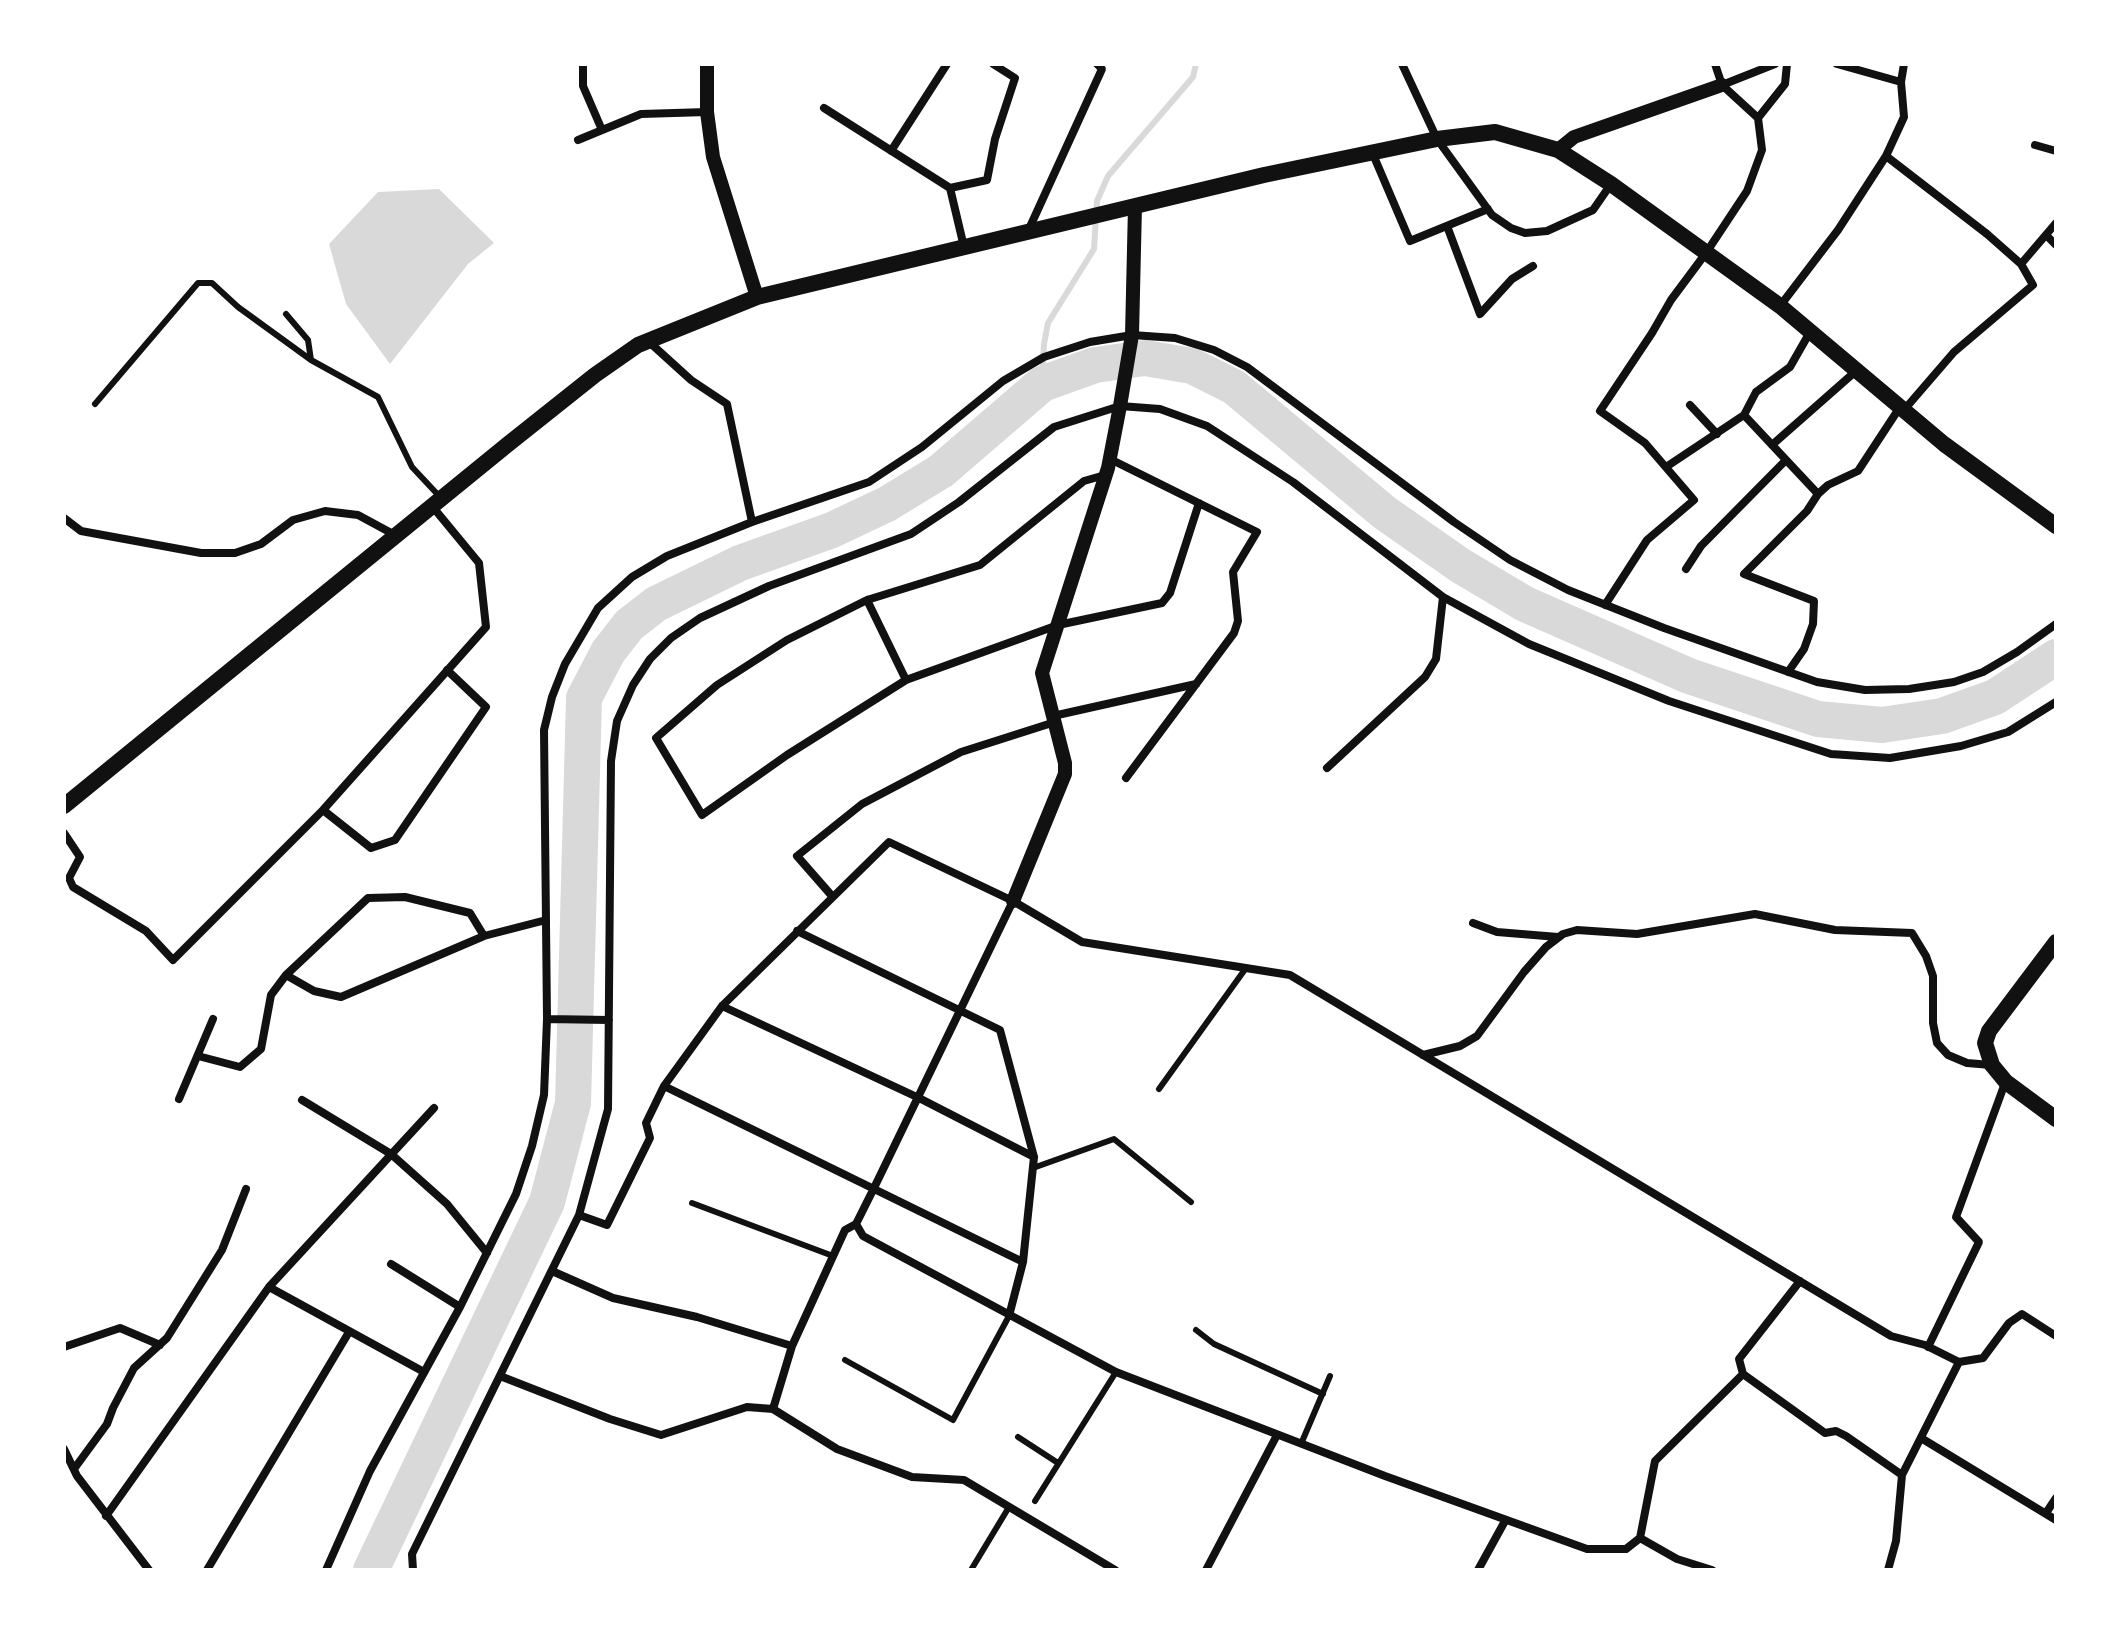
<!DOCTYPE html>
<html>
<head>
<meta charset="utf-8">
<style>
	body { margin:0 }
	#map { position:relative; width:2120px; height:1634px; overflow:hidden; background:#fff; font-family:"PT Sans",sans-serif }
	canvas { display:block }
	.frame { position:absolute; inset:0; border:66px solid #fff; pointer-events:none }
</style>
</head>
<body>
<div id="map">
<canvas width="2120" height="1634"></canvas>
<div class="frame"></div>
</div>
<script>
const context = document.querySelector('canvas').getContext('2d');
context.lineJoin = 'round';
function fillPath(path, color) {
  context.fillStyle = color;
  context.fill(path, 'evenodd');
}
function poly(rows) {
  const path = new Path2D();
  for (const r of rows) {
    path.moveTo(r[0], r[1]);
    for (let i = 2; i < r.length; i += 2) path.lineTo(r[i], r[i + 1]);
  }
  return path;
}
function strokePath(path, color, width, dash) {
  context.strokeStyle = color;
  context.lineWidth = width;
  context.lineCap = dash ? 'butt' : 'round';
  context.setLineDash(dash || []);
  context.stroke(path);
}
fillPath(poly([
	[439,189,494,243,468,264,390,364,346,304,329,244,378,192]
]), '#d9d9d9');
strokePath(poly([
	[1042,384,1044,344,1048,323,1094,249,1097,201,1108,176,1193,77,1196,64]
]), '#d9d9d9', 6);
strokePath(poly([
	[371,1570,547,1202,573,1103,584,698,608,652,629,625,656,604,740,563,832,530,887,504,941,471,1042,384,1095,365,1145,358,1192,366,1234,387,1385,513,1461,566,1525,604,1689,676,1818,719,1882,725,1942,716,1995,697,2056,657]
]), '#d9d9d9', 36);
strokePath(poly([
	[286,314,308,340,311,360],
	[95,404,198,283,212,283,238,307,311,360,378,397,412,467,441,498],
	[1159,1089,1246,968],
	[1033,1168,1114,1139,1191,1202],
	[692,1203,833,1256],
	[1196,1330,1214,1344,1323,1394],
	[845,1360,953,1420,1009,1316],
	[1018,1437,1058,1463],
	[1301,1444,1330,1376],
	[1035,1501,1116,1372],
	[971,1570,1009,1507]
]), '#111', 6);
strokePath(poly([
	[583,64,583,86,602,130],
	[1402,64,1437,139,1492,215,1511,228,1525,233,1547,231,1593,210,1611,184],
	[1837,64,1901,82],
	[1722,85,1775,64],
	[824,108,950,188,964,247],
	[1758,118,1785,84,1787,64],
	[578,140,641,114,707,112],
	[2035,145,2056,151],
	[891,151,947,64],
	[1372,152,1410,241,1488,209],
	[1886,156,1987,234,2021,264,2033,285,1954,352,1904,410],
	[950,188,987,180,995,139,1015,78,993,64],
	[1447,226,1480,314,1512,279,1533,266],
	[1029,229,1102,69,1097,64],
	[2046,235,2056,245],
	[2021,264,2056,223],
	[1780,306,1838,230,1886,156,1904,117,1901,82,1904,64],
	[648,341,691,380,727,404,752,522],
	[1690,405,1717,434],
	[1744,415,1818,494,1828,485,1858,471,1900,407],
	[1772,445,1856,371],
	[1110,459,1257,532,1233,572,1238,621,1234,633,1126,778],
	[1666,467,1744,415,1756,392,1790,367,1810,332],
	[1105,475,1084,481,980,565,867,600,787,640,717,685,656,738,702,815,787,755,906,680,1058,625,1162,603,1170,593,1199,503],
	[64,518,81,531,201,553,235,553,261,544,293,520,325,511,358,515,395,535],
	[1686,569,1701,546,1786,460],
	[867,600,906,680],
	[1605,605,1647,540,1694,500,1645,443,1600,411,1652,333,1671,300,1706,253,1747,191,1762,150,1758,118,1722,85,1715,64],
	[1788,672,1804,649,1813,624,1814,601,1744,574,1807,511,1818,494],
	[1053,716,1196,684],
	[1327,768,1425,677,1436,659,1443,597],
	[323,810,371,848,395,840,486,707,447,670],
	[64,833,80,857,69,878,73,887,146,931,173,960,323,810,486,627,479,563,432,506],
	[832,896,797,856,862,804,961,752,1055,722],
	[1473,923,1497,932,1558,937],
	[797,931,1000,1030,1034,1157,1023,1262,1009,1316],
	[286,975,314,991,341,997,484,936,546,920],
	[722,1006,919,1098,1034,1157],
	[547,1019,609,1020],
	[1423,1055,1460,1046,1477,1036,1524,972,1546,947,1563,934,1577,930,1637,934,1755,914,1835,930,1912,933,1926,956,1933,976,1933,1023,1937,1043,1948,1055,1967,1063,1991,1065],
	[198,1056,240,1067,261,1049,271,995,286,975,368,898,405,897,470,913,484,936],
	[179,1099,213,1019],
	[302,1100,391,1154,447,1204,487,1253],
	[579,1215,607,1225,650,1138,646,1123,664,1086],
	[856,1224,863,1236,1116,1372,1385,1476,1587,1549,1626,1549,1640,1538,1677,1559,1712,1570],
	[1023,1262,664,1086,722,1006,889,842,1013,901,1082,942,1290,975,1891,1336,1925,1345,1959,1362,1983,1358,2009,1323,2022,1314,2056,1336],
	[391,1264,460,1307],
	[552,1271,613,1298,697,1317,792,1346],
	[1800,1281,1739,1359,1743,1374,1825,1433,1836,1431,1846,1436,1902,1475],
	[269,1287,424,1372],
	[64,1347,120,1328,160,1345],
	[1928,1347,1979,1242,1956,1217,2005,1083],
	[500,1376,610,1419,661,1435,747,1407,773,1409,837,1449,912,1477,964,1480,1115,1570],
	[773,1409,792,1346,845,1230,856,1224,874,1188,1013,901],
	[1921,1438,2056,1520],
	[64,1449,77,1476,149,1570],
	[74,1469,107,1424,113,1408,134,1368,167,1338,222,1250,246,1189],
	[2046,1513,2056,1498],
	[106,1516,269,1287,434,1108],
	[1640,1538,1655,1461,1743,1374],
	[207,1570,349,1332],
	[326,1570,370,1471,460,1307,516,1194,532,1146,544,1095,547,1019,544,730,552,697,565,664,598,608,632,577,667,556,752,522,869,482,922,447,1003,381,1044,357,1090,342,1132,335,1175,338,1214,350,1247,367,1454,522,1510,560,1568,590,1664,628,1817,682,1865,690,1909,689,1954,682,1983,672,2017,652,2056,624],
	[413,1570,412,1554,579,1215,608,1109,611,761,617,721,633,685,650,659,671,638,700,618,769,586,911,534,959,502,1054,427,1120,406,1160,409,1207,426,1293,482,1443,597,1529,644,1669,701,1831,754,1890,758,1961,746,2008,732,2056,702],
	[1206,1570,1277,1435],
	[1478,1570,1505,1521],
	[1888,1570,1896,1541,1902,1475,1959,1362]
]), '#111', 8);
strokePath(poly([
	[707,64,707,112,713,157,757,297],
	[1558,150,1574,137,1722,85],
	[1013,901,1065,774,1065,763,1042,673,1108,468,1120,406,1132,335,1135,206]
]), '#111', 14);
strokePath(poly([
	[64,806,507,445,595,375,638,345,757,297,1264,175,1437,139,1495,132,1558,150,1611,184,1780,306,1944,444,2056,526],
	[2056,942,1989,1031,1985,1043,1992,1065,2006,1082,2056,1119]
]), '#111', 16);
</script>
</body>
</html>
